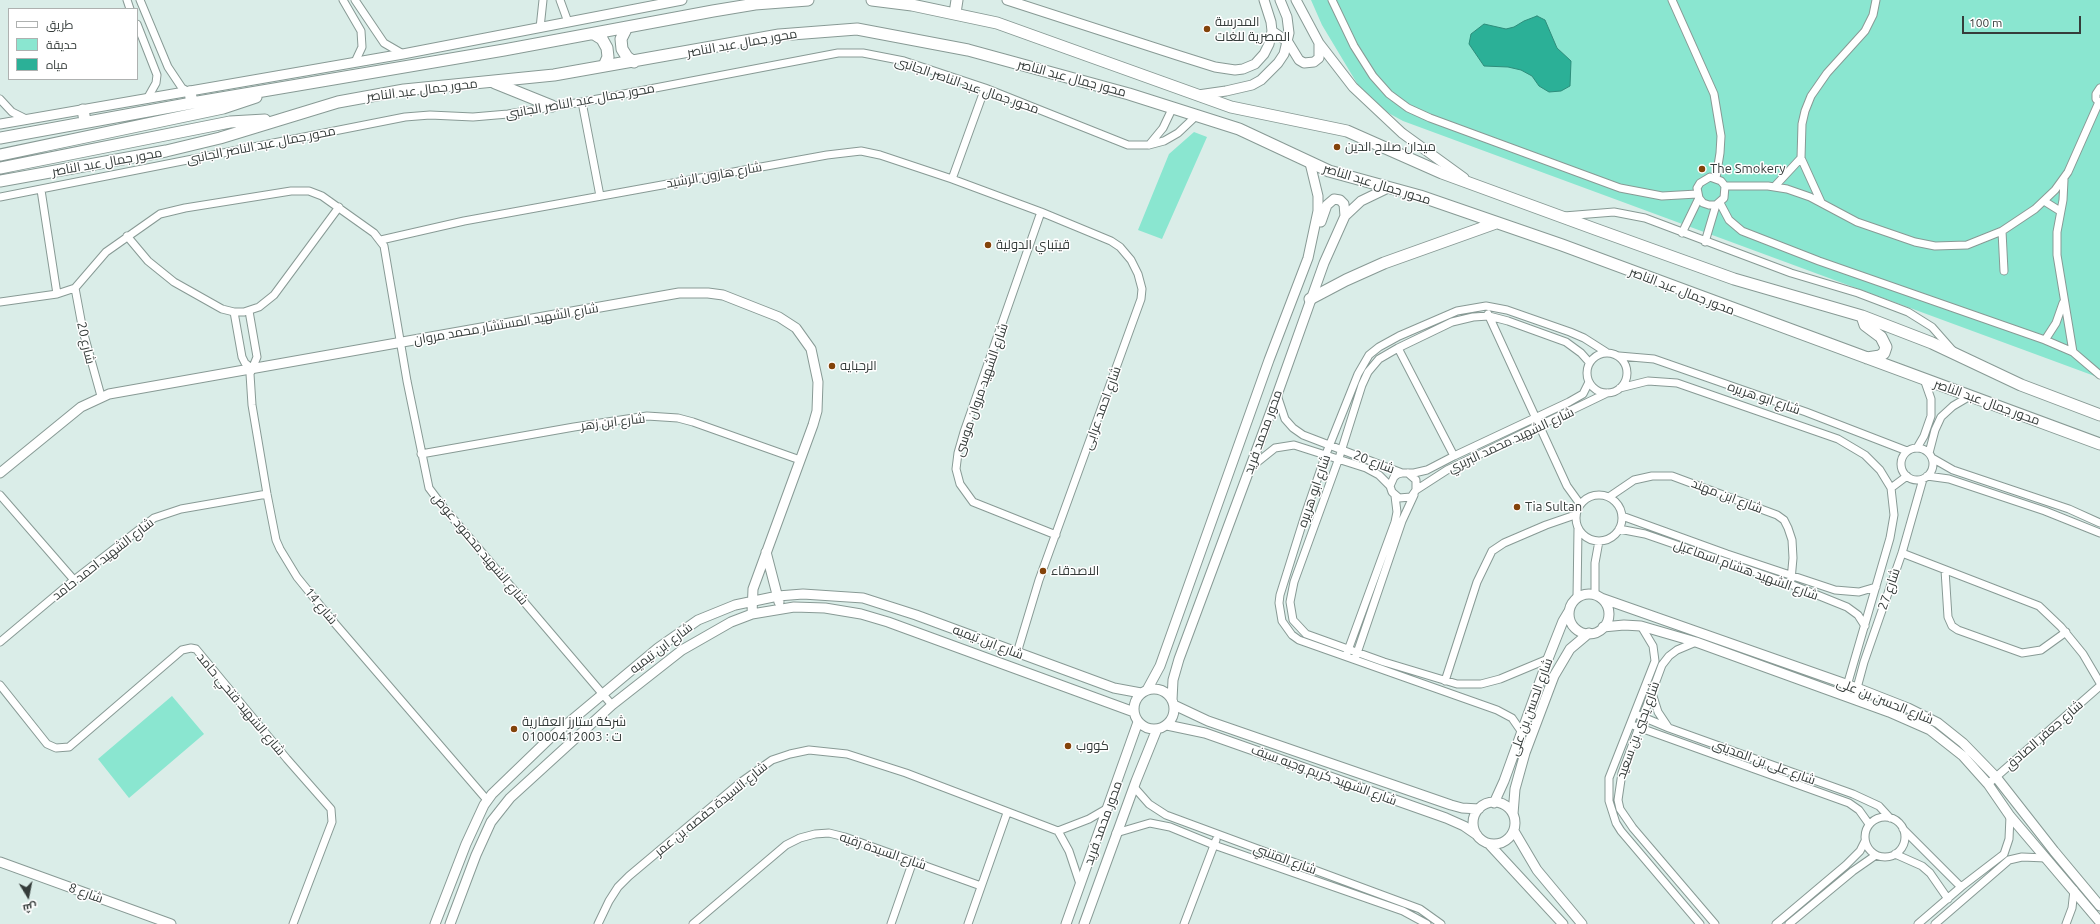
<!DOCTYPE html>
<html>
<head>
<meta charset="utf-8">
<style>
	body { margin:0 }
	#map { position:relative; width:2100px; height:924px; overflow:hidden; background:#daede8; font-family:Ubuntu,Cairo,sans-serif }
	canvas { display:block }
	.legend { position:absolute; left:8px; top:8px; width:130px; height:72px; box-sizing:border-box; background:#fff; border:1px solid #aeb1b0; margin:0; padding:5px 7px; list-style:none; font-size:12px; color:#353c3a }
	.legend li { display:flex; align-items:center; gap:8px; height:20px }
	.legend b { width:20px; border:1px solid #aeb1b0 }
	.north { position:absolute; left:8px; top:876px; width:40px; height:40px; -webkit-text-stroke:3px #fff; paint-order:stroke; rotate:170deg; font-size:11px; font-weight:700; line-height:16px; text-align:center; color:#353c3a }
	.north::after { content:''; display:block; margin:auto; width:14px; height:18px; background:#353c3a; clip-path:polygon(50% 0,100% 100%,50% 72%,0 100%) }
	.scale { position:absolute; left:1962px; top:16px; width:119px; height:18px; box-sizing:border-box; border:2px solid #353c3a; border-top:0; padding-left:5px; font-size:12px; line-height:14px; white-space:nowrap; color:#353c3a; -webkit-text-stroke:3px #fff; paint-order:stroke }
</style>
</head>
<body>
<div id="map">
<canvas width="2100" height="924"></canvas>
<ul class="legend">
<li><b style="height:5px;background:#fff"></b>طريق</li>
<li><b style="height:11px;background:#8ae6d0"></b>حديقة</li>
<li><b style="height:11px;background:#2bb097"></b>مياه</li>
</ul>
<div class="north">ش</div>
<div class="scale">100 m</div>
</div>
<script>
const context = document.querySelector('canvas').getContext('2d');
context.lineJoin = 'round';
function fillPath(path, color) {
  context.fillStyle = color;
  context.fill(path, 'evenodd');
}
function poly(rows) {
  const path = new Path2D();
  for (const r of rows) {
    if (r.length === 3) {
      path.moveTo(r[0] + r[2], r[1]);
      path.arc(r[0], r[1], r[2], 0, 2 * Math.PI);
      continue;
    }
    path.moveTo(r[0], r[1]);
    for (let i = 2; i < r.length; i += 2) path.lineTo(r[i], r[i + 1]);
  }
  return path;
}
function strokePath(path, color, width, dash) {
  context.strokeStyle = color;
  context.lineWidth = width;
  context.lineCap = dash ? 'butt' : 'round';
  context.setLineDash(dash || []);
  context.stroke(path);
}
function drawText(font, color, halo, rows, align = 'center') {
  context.font = font + ' Ubuntu,Cairo,sans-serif';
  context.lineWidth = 3;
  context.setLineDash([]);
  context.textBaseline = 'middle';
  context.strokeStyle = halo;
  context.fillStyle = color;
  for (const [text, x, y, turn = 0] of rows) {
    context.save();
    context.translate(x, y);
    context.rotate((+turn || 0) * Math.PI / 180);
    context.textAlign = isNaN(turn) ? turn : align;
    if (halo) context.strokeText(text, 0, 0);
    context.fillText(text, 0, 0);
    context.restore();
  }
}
fillPath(poly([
	[1311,0,2100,0,2100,378,1403,121,1381,109,1358,85,1322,25],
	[1194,132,1207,137,1162,239,1138,230,1169,154],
	[172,696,204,734,129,798,98,759]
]), '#8ae6d0');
const water = poly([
	[1537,16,1545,20,1557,48,1571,61,1570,86,1561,91,1549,92,1539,86,1532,76,1521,70,1508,67,1484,66,1469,44,1471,34,1484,24,1506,29,1514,27,1524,21,1537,16]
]);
fillPath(water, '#2bb097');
strokePath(water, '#2e8d7b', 1);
const street = poly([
	[127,0,130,9],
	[140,0,168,67,182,88,189,92],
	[343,0,361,31,362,47,355,62],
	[355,0,384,43,403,54],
	[560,0,568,22],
	[1332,0,1354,46,1373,76,1389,94,1408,108,1430,118,1620,188,1662,196,1697,194],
	[1672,0,1714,94,1721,136,1720,153,1716,178],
	[137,24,157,75,156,83,147,99],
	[540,28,543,0],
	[2100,88,2096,94,2096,99,2100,103],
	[0,99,12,112,26,119],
	[582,102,600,196],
	[1149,145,1163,128,1173,107],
	[952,179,985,88],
	[2064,180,2063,200,2057,232,2057,255,2073,352],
	[1725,186,1768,186,1787,189,1810,197,1857,222,1915,242,1935,246,1967,245,2002,231,2035,209,2055,190,2068,172,2099,102],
	[1775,186,1801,158],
	[41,190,57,294],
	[0,197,405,117,430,115,473,117,508,114,582,102,838,53,863,53,904,61,985,88,1128,145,1149,145,1164,141,1178,133,1197,115],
	[2044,201,2060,211],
	[1821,202,1801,158,1802,124,1805,111,1811,96,1827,73,1865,31,1873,15,1876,0],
	[1720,203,1729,220,1742,231,1819,261,2045,340,2073,352,2100,375],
	[1041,212,964,432,958,453,956,469,960,484,973,502,1056,535],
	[1564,216,1614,212,1645,218,1791,273,1858,293,1908,312,1932,327,1954,352],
	[2002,231,2004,271],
	[1682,233,1699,198,1697,188,1700,183,1710,177,1721,181,1725,186,1724,198,1716,205,1709,205,1703,203,1699,198],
	[127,236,148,261,174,282,222,309,234,312,244,312,259,307,274,295,339,207],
	[381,240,464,221,827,155,861,151,880,155,952,179,1041,212,1111,241,1120,247,1131,260,1138,274,1142,289,1141,299,1039,580,1017,653],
	[1705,242,1716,205],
	[75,288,83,331,101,396],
	[0,302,57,294,75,288,106,252,160,214,185,208,291,191,309,191,322,196,374,233,384,246,407,381,429,488,444,508,612,705],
	[249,311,257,357,250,374,252,405,267,494,276,540,280,549,297,577,332,620,487,800],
	[234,312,242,357,245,363,251,368],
	[1488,314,1567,486,1580,504],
	[2045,340,2056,323,2063,303],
	[1398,348,1454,456],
	[1607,373,20],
	[1619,356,1654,359,1806,412,1907,451],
	[1620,388,1648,381,1677,383,1838,439,1865,455,1880,470,1891,488,1894,515,1890,538,1844,696],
	[1277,395,1285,419,1293,428,1303,435,1402,473],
	[1917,448,1924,436,1931,416,1931,399,1924,379],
	[1917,464,16],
	[1929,453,1935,430,1941,417,1953,406,1970,396],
	[421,454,574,427,647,416,678,418,693,422,800,460],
	[1932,458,1953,470,2069,509,2100,523],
	[1250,468,1275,448,1294,445,1366,468,1379,475,1390,486],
	[1408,473,1416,480,1416,490,1411,497,1399,498,1392,492,1390,486,1394,477,1398,474,1402,473,1414,473,1427,470,1454,456,1569,402,1583,394,1589,382],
	[1927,476,1949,479,2045,511,2100,533],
	[1891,488,1907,476],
	[1416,490,1447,470,1607,393],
	[1599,518,23],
	[0,495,74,580],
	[1609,497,1634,480,1652,476,1672,476,1777,515,1784,520,1788,528,1792,540,1793,558,1791,580],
	[1622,516,1727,554,1835,590,1859,592,1876,587],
	[1619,529,1645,534,1790,584,1847,607,1858,615,1865,626],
	[1902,553,2039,606,2061,627,2083,654,2100,683],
	[1945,570,1948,617,1952,626,1958,630,2022,653,2041,650,2066,632],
	[1595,595,1595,563,1599,541],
	[1577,598,1578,529],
	[1641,626,1653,646,1655,661,1609,778,1609,801,1616,823,1621,831,1700,924],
	[0,642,74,580,154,518,181,509,267,494],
	[1696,642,1677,650,1669,656,1662,665,1622,773,1618,800,1620,809,1633,828,1715,924],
	[1347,653,1395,522,1397,512,1395,496],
	[1356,656,1402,521,1414,495],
	[1548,659,1500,679,1481,684,1457,684,1384,662,1306,634,1293,620,1290,602,1294,582,1339,458,1362,385,1368,372,1379,359,1398,348,1452,322,1473,317,1489,316,1508,321,1566,342,1581,353,1589,362],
	[1445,681,1477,582,1492,551,1504,543,1546,525,1575,515],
	[0,685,47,744,56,748,69,747,182,650,191,648,196,649,287,759,331,809,332,822,293,924],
	[1652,693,1658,712,1668,727],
	[1854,699,1864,662,1902,553,1923,479],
	[1638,715,1669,728,1853,794,1879,806,1890,818],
	[1635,726,1849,803,1859,810,1869,824],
	[1521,731,1512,718,1497,710,1299,640,1292,635,1282,621,1279,603,1280,595,1306,512,1326,454,1358,374,1369,355,1379,347,1399,336,1457,311,1486,306,1507,310,1570,332,1584,338,1606,352],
	[1988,784,2100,686],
	[1134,787,1149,804,1166,815,1420,909,1441,924],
	[1885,837,20],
	[1903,829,1961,887],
	[1058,831,1069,851,1080,884],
	[1058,831,1089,819,1108,808],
	[1116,833,1150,823,1170,827,1214,845,1403,911,1427,924],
	[1895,854,1922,866,1930,873,1948,899],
	[598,924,609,901,618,887,629,876,741,782,772,760,790,754,809,750,847,754,906,773,1058,831],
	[693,924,786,845,800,838,815,834,829,833,845,837,981,886],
	[891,924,913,861],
	[968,924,1007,813],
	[1184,924,1216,840],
	[1776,924,1846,865,1860,851,1865,841],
	[1789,924,1853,871,1876,855],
	[1918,924,1961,887,2004,854,2009,839,2010,816],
	[1935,924,2009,860,2022,857,2046,858],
	[2066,924,2072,908,2074,890]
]);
const secondary = poly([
	[1007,0,1177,55,1215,67,1235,70,1243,69,1255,64,1264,54,1269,44,1272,31,1271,22,1264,0],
	[1296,0,1319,43,1353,87,1402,133,1464,178],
	[1272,31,1288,42,1299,60,1304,63,1314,62,1319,58,1319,43],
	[1198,95,1226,91,1252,85,1261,80,1278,63,1284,54,1289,33,1287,17,1280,0],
	[0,124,403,54,682,0],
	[1321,222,1327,205,1334,199,1340,200,1344,204,1345,216],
	[0,473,81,407,109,394,679,293,708,293,723,295,779,317,796,328,811,349,818,382,817,411,813,425,753,589,752,614],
	[766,552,779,602],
	[1589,614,20],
	[1601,598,1857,688,1908,708,1938,723,1963,743,1996,777,2054,851,2100,906],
	[1603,627,1624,625,1641,626,1696,642,1889,712,1930,730,1963,756,1988,784,2010,816,2100,922],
	[1154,709,20],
	[1147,690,1160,666,1269,360,1308,258,1318,211,1318,196,1310,163],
	[1172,700,1173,680,1179,659,1277,395,1324,263,1345,216,1361,201,1388,188],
	[1174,705,1208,721,1451,805,1462,808,1479,809],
	[1167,725,1205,733,1347,783,1446,818,1464,826,1477,835],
	[1494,823,21],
	[1494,803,1504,781,1548,659,1563,621,1569,611],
	[1513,814,1515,789,1525,753,1554,676,1570,649,1589,633],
	[1514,831,1537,870,1582,924],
	[1489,844,1563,924],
	[0,862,171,924],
	[435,924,466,844,484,805,492,794,549,739,658,648,698,620,735,605,778,596,803,594,863,598,916,615,1114,688,1141,693],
	[450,924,476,855,491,822,510,798,612,705,682,650,731,622,752,614,794,607,825,608,861,614,888,622,1134,712],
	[1066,924,1138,722],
	[1084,924,1136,781,1157,729]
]);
const primary = poly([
	[872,0,912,5,997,23,1231,107,1347,131,1442,173,1595,229,1734,279,1862,316,1932,343,2021,385,2100,415],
	[955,13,957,0],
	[627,27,621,39,622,49,627,57,634,62],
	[594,34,602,39,607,48,608,57,604,66],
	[495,83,552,106],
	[190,92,192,103],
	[83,110,85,121],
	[0,138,192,103,504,50,713,11,755,4,808,0],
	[0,155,223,108,256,97],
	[0,168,230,122,265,120],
	[0,181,166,151,220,138,338,102,404,90,554,75,779,35,857,29,968,50,1129,94,1239,129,1329,171,1420,196,1562,245,2100,444],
	[1310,299,1346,280,1384,263,1496,223],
	[1862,316,1865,325,1881,337,1886,347,1884,353,1880,356,1867,358]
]);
strokePath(street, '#889a95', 9);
strokePath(secondary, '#889a95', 11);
strokePath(primary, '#889a95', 13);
strokePath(street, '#fff', 7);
strokePath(secondary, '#fff', 9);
strokePath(primary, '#fff', 11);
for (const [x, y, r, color] of [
	[1207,29,4,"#83430a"],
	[1337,147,4,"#83430a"],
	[1702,169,4,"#83430a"],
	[988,245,4,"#83430a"],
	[832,366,4,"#83430a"],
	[1517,507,4,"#83430a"],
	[1043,571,4,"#83430a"],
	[514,729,4,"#83430a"],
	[1068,746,4,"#83430a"]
]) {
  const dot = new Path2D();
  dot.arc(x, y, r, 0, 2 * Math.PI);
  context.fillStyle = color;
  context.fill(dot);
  strokePath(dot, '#fff', 1.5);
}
drawText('13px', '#353c3a', '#fff', [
	["المدرسة",1215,22],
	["المصرية للغات",1215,37],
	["ميدان صلاح الدين",1345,147],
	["The Smokery",1710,169],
	["قيتباي الدولية",996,245],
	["الرحبايه",840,366],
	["Tia Sultan",1525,507],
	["الاصدقاء",1051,571],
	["شركة ستارز العقارية",522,722],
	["ت : 01000412003",522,737],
	["كووب",1076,746]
], 'left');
drawText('13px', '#353c3a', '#fff', [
	["محور جمال عبد الناصر",742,43,-10],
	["محور جمال عبد الناصر",1072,78,15],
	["محور جمال عبد الناصر الجانبى",967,85,19],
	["محور جمال عبد الناصر",422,90,-7],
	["محور جمال عبد الناصر الجانبى",580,101,-10],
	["محور جمال عبد الناصر الجانبى",261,145,-11],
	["محور جمال عبد الناصر",107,162,-10],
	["شارع هارون الرشيد",714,175,-10],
	["محور جمال عبد الناصر",1377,184,17],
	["محور جمال عبد الناصر",1682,291,21],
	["شارع الشهيد المستشار محمد مروان",506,324,-10],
	["شارع 20",86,343,77],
	["شارع الشهيد مروان موسى",981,390,-71],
	["شارع ابو هريره",1764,398,19],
	["محور جمال عبد الناصر",1987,402,20],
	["شارع احمد عرابى",1102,408,-70],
	["شارع ابن زهر",613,422,-7],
	["محور محمد فريد",1263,432,-70],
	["شارع الشهيد محمد البربري",1511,440,-25],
	["شارع 20",1374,462,21],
	["شارع ابو هريره",1314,491,-71],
	["شارع ابن مهند",1727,496,21],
	["شارع الشهيد محمود عوض",480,549,50],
	["شارع الشهيد احمد حامد",103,559,-38],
	["شارع الشهيد هشام اسماعيل",1746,570,20],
	["شارع 27",1889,589,-71],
	["شارع 14",321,606,50],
	["شارع ابن تيميه",988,642,21],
	["شارع ابن تيميه",661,648,-37],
	["شارع الحسن بن على",1885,701,22],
	["شارع الشهيد فتحي حامد",241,704,50],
	["شارع الحسن بن على",1531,707,-70],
	["شارع يحيي بن سعيد",1638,730,-70],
	["شارع جعفر الصادق",2044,735,-41],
	["شارع على بن المدينى",1764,762,20],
	["شارع الشهيد كريم وجيه سيف",1324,775,20],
	["شارع السيدة حفصه بن عمر",711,809,-39],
	["محور محمد فريد",1103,823,-70],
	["شارع السيدة رقيه",883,851,19],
	["شارع المتنبي",1285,859,20],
	["شارع 8",86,893,20]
]);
</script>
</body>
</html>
